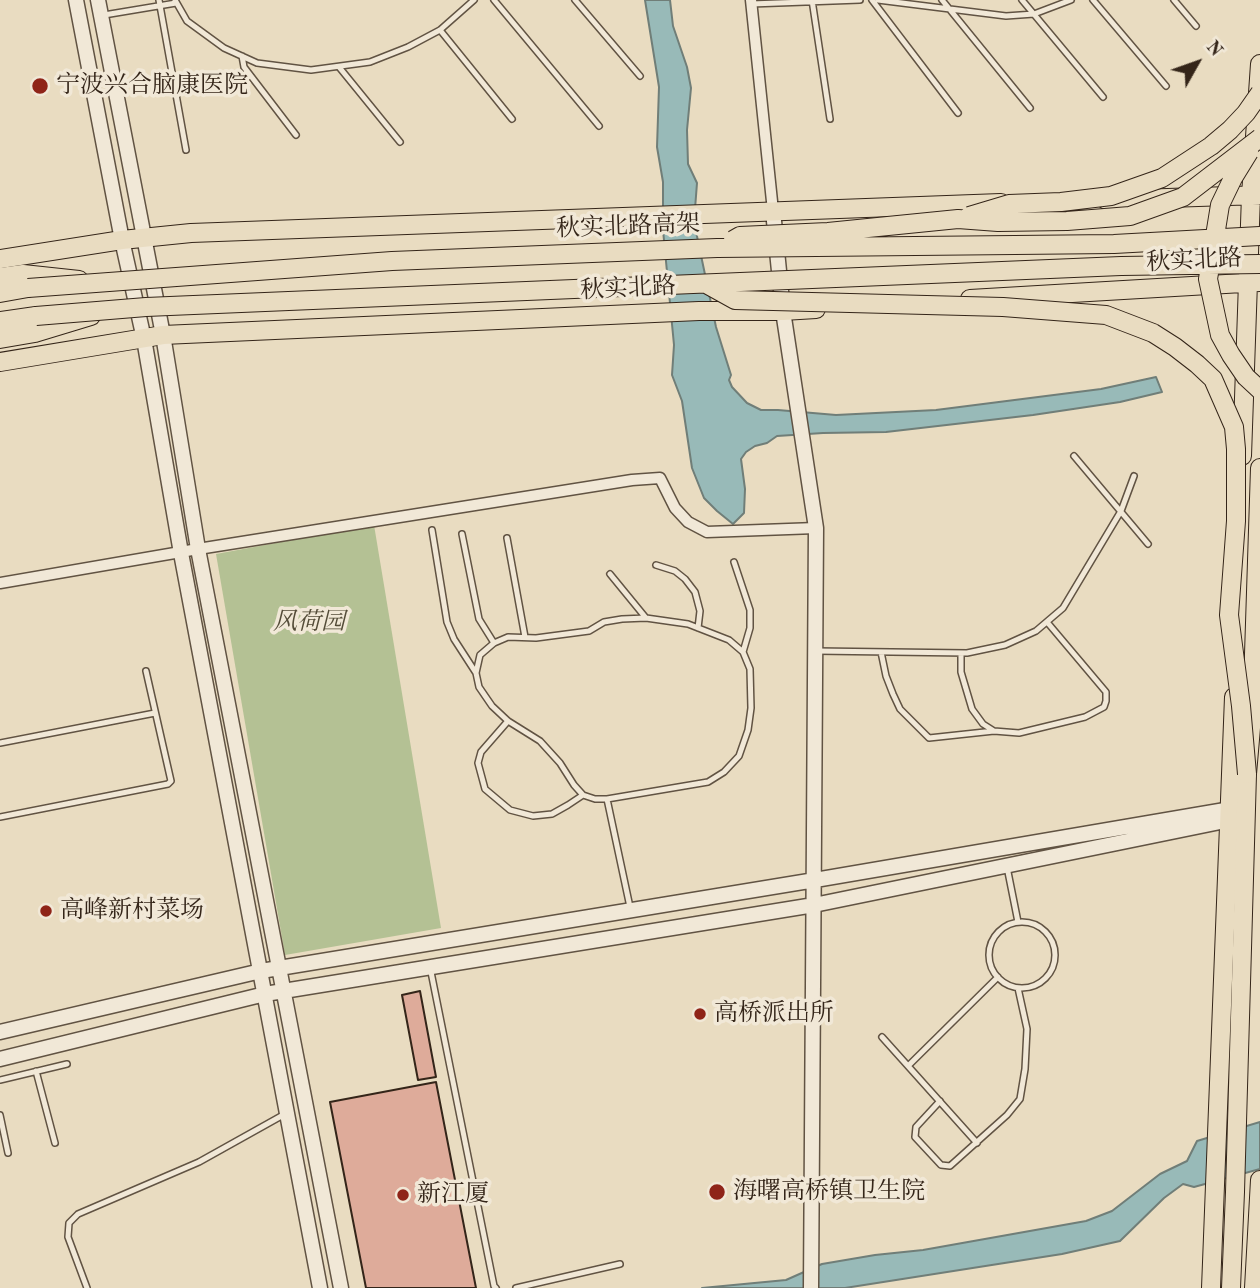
<!DOCTYPE html>
<html>
<head>
<meta charset="utf-8">
<style>
	body { margin:0 }
	#map { position:relative; width:1260px; height:1288px; overflow:hidden; background:#e9dcc1; font-family:"Old Standard TT",serif }
	canvas { display:block }
	.north { position:absolute; left:1162px; top:28px; width:70px; height:70px; -webkit-text-stroke:5px #f1e8d7; paint-order:stroke; rotate:50deg; font-size:19px; font-weight:700; line-height:28px; text-align:center; color:#342519 }
	.north::after { content:''; display:block; margin:auto; width:24px; height:32px; background:#342519; clip-path:polygon(50% 0,100% 100%,50% 72%,0 100%) }
</style>
</head>
<body>
<div id="map">
<canvas width="1260" height="1288"></canvas>
<div class="north">N</div>
</div>
<script>
const context = document.querySelector('canvas').getContext('2d');
context.lineJoin = 'round';
function fillPath(path, color) {
  context.fillStyle = color;
  context.fill(path, 'evenodd');
}
function poly(rows) {
  const path = new Path2D();
  for (const r of rows) {
    if (r.length === 3) {
      path.moveTo(r[0] + r[2], r[1]);
      path.arc(r[0], r[1], r[2], 0, 2 * Math.PI);
      continue;
    }
    path.moveTo(r[0], r[1]);
    for (let i = 2; i < r.length; i += 2) path.lineTo(r[i], r[i + 1]);
  }
  return path;
}
function strokePath(path, color, width, dash) {
  context.strokeStyle = color;
  context.lineWidth = width;
  context.lineCap = dash ? 'butt' : 'round';
  context.setLineDash(dash || []);
  context.stroke(path);
}
function drawText(font, color, halo, rows, align = 'center') {
  context.font = font + ' "Old Standard TT","Noto Serif SC",serif';
  context.lineWidth = 7;
  context.setLineDash([]);
  context.textBaseline = 'middle';
  context.strokeStyle = halo;
  context.fillStyle = color;
  for (const [text, x, y, turn = 0] of rows) {
    context.save();
    context.translate(x, y);
    context.rotate((+turn || 0) * Math.PI / 180);
    context.textAlign = isNaN(turn) ? turn : align;
    if (halo) context.strokeText(text, 0, 0);
    context.fillText(text, 0, 0);
    context.restore();
  }
}
fillPath(poly([
	[374,525,441,928,285,955,216,554]
]), '#b4c194');
const water = poly([
	[645,0,670,0,673,26,687,67,691,88,687,130,688,164,697,183,694,222,716,327,731,375,729,380,732,387,747,403,761,410,778,410,836,415,936,410,1101,389,1156,377,1162,392,1120,402,1033,415,886,432,823,433,777,436,767,443,755,446,746,452,741,459,745,489,744,513,733,524,717,511,704,498,692,468,682,401,672,375,674,345,663,230,663,182,657,147,659,87,645,0],
	[1260,1122,1260,1169,1194,1187,1183,1184,1164,1198,1120,1241,1062,1254,845,1288,702,1288,786,1280,822,1264,875,1255,923,1250,1086,1221,1112,1211,1160,1174,1187,1161,1197,1141,1260,1122]
]);
fillPath(water, '#98bab8');
strokePath(water, '#707e78', 2);
const building = poly([
	[420,991,436,1077,418,1080,402,995,420,991],
	[436,1082,476,1288,366,1288,330,1102,436,1082]
]);
fillPath(building, '#deab9a');
strokePath(building, '#342519', 2);
const service = poly([
	[159,0,186,150],
	[175,0,187,21,224,48,257,63,311,70,370,62,408,47,440,30,474,0],
	[494,0,599,126],
	[575,0,640,76],
	[812,0,830,119],
	[872,0,958,113],
	[878,0,1006,16,1034,14,1071,0],
	[942,0,1030,108],
	[1022,0,1103,97],
	[1093,0,1166,86],
	[1174,0,1196,26],
	[751,4,860,0],
	[104,15,176,3],
	[440,30,512,119],
	[242,56,244,67,296,135],
	[339,67,400,142],
	[1074,456,1148,544],
	[432,530,447,622,454,639,476,673],
	[462,534,479,619,494,643],
	[507,538,525,637],
	[734,562,750,610,750,628,743,652],
	[656,565,675,571,685,579,695,592,700,611,698,628],
	[610,574,646,618],
	[646,618,688,624,729,640,743,652,750,669,751,708,748,730,739,756,724,772,708,782,607,799,595,799,583,795,574,785,560,763,540,741,508,721,492,706,479,687,476,673,480,655,494,643,508,637,536,638,589,631,604,622,622,619,646,618],
	[816,651,967,653,1005,645,1036,631,1063,608,1121,511,1134,476],
	[881,652,886,676,893,694,900,709,929,738,994,731],
	[961,653,961,672,972,709,983,724,994,731,1019,733,1085,717,1104,707,1106,701,1106,692,1047,622],
	[508,721,481,752,478,763,485,789,510,810,533,816,552,814,568,805,583,795],
	[0,743,155,713],
	[607,799,630,907],
	[0,817,168,784,171,781,146,671],
	[1007,867,1018,922],
	[1022,955,33],
	[430,967,494,1286,496,1288],
	[882,1037,977,1143],
	[908,1066,998,977],
	[36,1071,55,1143],
	[0,1080,67,1064],
	[940,1101,916,1127,915,1137,941,1165,950,1166,1007,1115,1020,1099,1025,1069,1027,1029,1018,988],
	[0,1115,8,1153],
	[87,1288,68,1237,69,1223,78,1214,199,1162,285,1114],
	[516,1288,620,1264]
]);
const minor = poly([
	[751,0,773,211],
	[0,583,198,549,632,480,660,478,675,508,688,522,707,532,816,528]
]);
const tertiary = poly([
	[76,0,122,240,144,339,181,553,320,1288],
	[98,0,163,335,198,549,341,1288],
	[773,211,783,311,816,528,811,1288],
	[0,1032,261,971,815,880,1231,809],
	[0,1059,265,994,814,905,1230,820]
]);
const primary = poly([
	[1106,200,1260,195],
	[0,259,122,240,191,233,1001,203],
	[970,299,1260,282],
	[0,362,163,335,699,311,783,311,816,309],
	[1242,456,1251,195,1260,64],
	[1211,1288,1234,697],
	[1254,1288,1260,1180]
]);
const trunk = poly([
	[0,277,23,274,79,280],
	[0,293,28,288],
	[0,321,36,316],
	[0,339,35,333,91,316],
	[1231,1288,1235,1192,1247,774,1252,716,1260,468]
]);
strokePath(service, '#615343', 8);
strokePath(minor, '#615343', 13);
strokePath(tertiary, '#615343', 17);
strokePath(primary, '#342519', 20);
strokePath(trunk, '#342519', 20);
strokePath(service, '#f1e8d7', 5);
strokePath(minor, '#f1e8d7', 10);
strokePath(tertiary, '#f1e8d7', 14);
strokePath(primary, '#e9dcc1', 18);
strokePath(trunk, '#e9dcc1', 18);
const trunkBridge = poly([
	[1249,152,1233,178,1220,205,1208,279,1220,335,1231,355,1246,377,1260,390],
	[969,216,1009,204,1061,202,1111,196,1162,178,1211,146,1230,130,1246,113,1260,93],
	[733,240,740,236,828,232,958,219,998,222,1067,221,1130,216,1183,197,1260,138],
	[708,285,735,300,1003,307,1106,315,1153,333,1175,347,1197,364,1213,379,1234,427,1236,449,1236,521,1229,615,1241,706,1247,774],
	[28,288,392,261,717,248,1114,244,1260,236],
	[36,316,146,307,1121,266,1260,264]
]);
strokePath(trunkBridge, '#342519', 20, []);
strokePath(trunkBridge, '#e9dcc1', 18);
for (const [x, y, r, color] of [
	[40,86,9,"#8f2418"],
	[46,911,7,"#8f2418"],
	[700,1014,7,"#8f2418"],
	[717,1192,9,"#8f2418"],
	[403,1195,7,"#8f2418"]
]) {
  const dot = new Path2D();
  dot.arc(x, y, r, 0, 2 * Math.PI);
  context.fillStyle = color;
  context.fill(dot);
  strokePath(dot, '#f1e8d7', 2.5);
}
drawText('24px', '#342519', '#f1e8d7', [
	["宁波兴合脑康医院",56,86],
	["高峰新村菜场",60,911],
	["高桥派出所",714,1014],
	["海曙高桥镇卫生院",733,1192],
	["新江厦",417,1195]
], 'left');
drawText('24px', '#342519', '#f1e8d7', [
	["秋实北路高架",628,227,-2],
	["秋实北路",1194,261,-3],
	["秋实北路",628,289,-3]
]);
drawText('italic 24px', '#544c38', '#f1e8d7', [
	["风荷园",309,623]
]);
</script>
</body>
</html>
